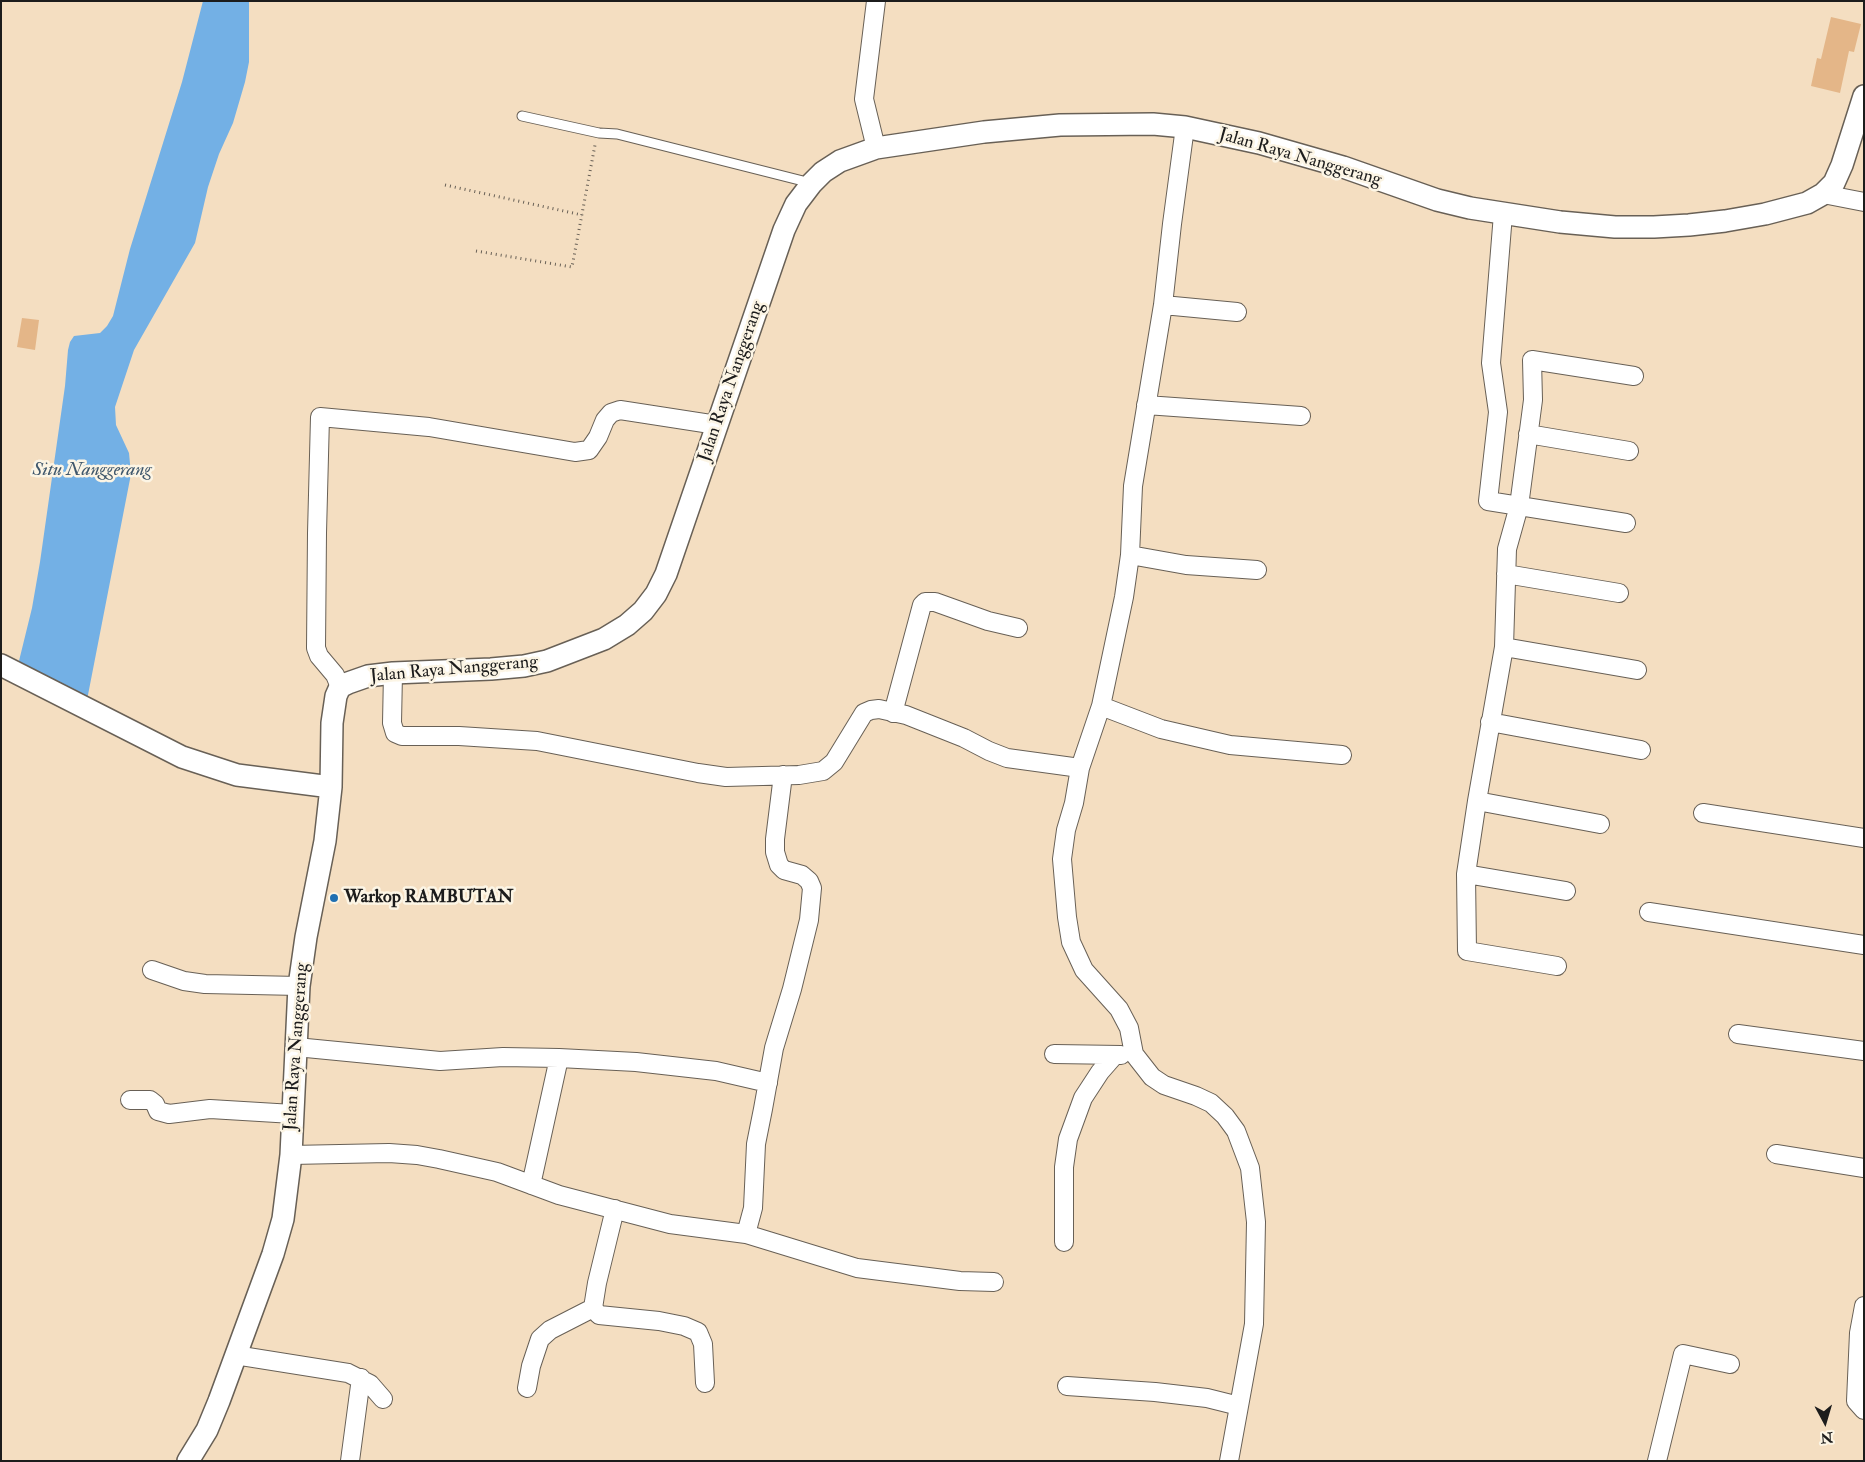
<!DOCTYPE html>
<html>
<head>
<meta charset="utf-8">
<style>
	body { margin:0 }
	#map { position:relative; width:1865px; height:1462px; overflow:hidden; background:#f4dec1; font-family:"IM FELL Double Pica",serif }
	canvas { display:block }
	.frame { position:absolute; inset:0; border:2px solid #1c1c1c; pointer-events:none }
	.north { position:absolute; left:1800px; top:1397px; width:50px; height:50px; -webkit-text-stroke:4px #fcf5e5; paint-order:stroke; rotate:174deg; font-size:14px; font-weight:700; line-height:20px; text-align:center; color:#1c1c1c }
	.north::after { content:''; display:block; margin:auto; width:18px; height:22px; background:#1c1c1c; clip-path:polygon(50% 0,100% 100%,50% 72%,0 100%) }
</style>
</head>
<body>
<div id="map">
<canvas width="1865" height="1462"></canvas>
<div class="frame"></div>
<div class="north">N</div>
</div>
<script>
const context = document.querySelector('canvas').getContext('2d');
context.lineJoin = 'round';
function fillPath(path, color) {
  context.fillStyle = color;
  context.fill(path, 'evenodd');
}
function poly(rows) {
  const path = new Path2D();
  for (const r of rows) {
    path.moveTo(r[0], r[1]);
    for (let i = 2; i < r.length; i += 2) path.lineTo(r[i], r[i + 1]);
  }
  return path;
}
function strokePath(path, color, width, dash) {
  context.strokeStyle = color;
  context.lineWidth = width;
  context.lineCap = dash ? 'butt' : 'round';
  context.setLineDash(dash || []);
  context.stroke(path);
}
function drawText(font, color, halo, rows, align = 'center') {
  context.font = font + ' "IM FELL Double Pica",serif';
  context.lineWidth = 5;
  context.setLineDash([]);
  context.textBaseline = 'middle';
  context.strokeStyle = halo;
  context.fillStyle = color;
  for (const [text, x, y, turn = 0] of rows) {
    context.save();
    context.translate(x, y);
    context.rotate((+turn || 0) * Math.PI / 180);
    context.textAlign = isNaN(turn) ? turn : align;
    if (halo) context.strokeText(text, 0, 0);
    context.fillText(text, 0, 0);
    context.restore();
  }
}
fillPath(poly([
	[203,1,249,1,249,62,245,82,233,123,219,154,208,187,195,243,134,350,115,407,116,425,129,453,131,474,87,700,18,665,32,608,40,562,65,386,68,350,70,342,74,336,100,333,107,326,113,316,130,249,182,82]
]), '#73b0e5');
fillPath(poly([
	[1831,17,1861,24,1854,52,1849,51,1840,93,1811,86,1817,58,1821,59],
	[22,318,39,320,35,350,17,347]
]), '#e4b688');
const service = poly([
	[522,116,599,133,617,134,811,183]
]);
const minor = poly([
	[876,1,864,99,876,148],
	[1185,127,1172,224,1163,305,1133,486,1130,555,1124,597,1101,706,1080,768,1074,803,1066,830,1062,859,1067,917,1071,942,1084,970,1119,1009,1129,1028,1134,1054,1152,1077,1164,1085,1196,1096,1211,1103,1225,1116,1236,1131,1250,1168,1256,1222,1254,1324,1229,1461],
	[1823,194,1864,202],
	[1503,214,1491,363,1498,412,1488,501,1626,523],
	[1163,305,1237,312],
	[1146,405,1301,416],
	[1528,434,1629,451],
	[1130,555,1186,565,1257,570],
	[1506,574,1619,593],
	[1504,647,1637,670],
	[393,673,392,723,395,733,402,736,459,736,537,741,698,773,726,777,799,775,823,771,834,762,864,713,871,710,879,709,906,715,964,738,989,751,1007,758,1080,768],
	[340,687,335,675,319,656,316,648,317,533,320,417,429,427,575,452,589,450,598,437,605,420,611,413,620,410,717,425],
	[1101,706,1161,729,1230,745,1342,755],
	[893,713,922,605,925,602,935,602,988,621,1018,628],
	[1490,722,1641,750],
	[1477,801,1600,824],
	[1703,813,1864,838],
	[1466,874,1566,891],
	[1649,912,1864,945],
	[1557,966,1467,951,1466,874,1477,801,1504,647,1507,549,1519,506,1533,400,1532,360,1634,376],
	[152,970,184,981,205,984,299,986],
	[1738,1034,1864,1051],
	[296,1047,440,1061,503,1057,559,1058],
	[1054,1054,1121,1055],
	[130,1100,150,1100,155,1104,158,1111,169,1114,210,1109,293,1114],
	[1776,1154,1864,1168],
	[291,1155,389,1153,417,1155,439,1159,497,1172,559,1195,670,1224,746,1234,857,1268,960,1281,994,1282],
	[531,1185,559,1058,636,1062,716,1071,768,1083],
	[615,1209,597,1283,593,1308,599,1315,659,1321,684,1326,698,1332,703,1344,705,1383],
	[746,1234,753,1208,756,1144,763,1109,774,1048,792,989,809,920,812,888,809,881,802,875,784,870,779,865,775,852,775,839,783,775],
	[1064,1242,1064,1167,1068,1139,1083,1098,1100,1072,1114,1056],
	[1864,1306,1859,1333,1856,1401,1864,1410],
	[235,1355,348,1373,370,1384,383,1399],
	[1067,1386,1155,1392,1207,1398,1239,1406],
	[527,1388,531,1366,540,1339,550,1330,593,1308],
	[350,1461,361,1378],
	[1657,1461,1683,1354,1730,1364]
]);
const tertiary = poly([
	[1,665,182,757,237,775,331,787],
	[188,1461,207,1430,219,1401,273,1254,283,1219,291,1155,299,986,306,937,325,841,331,787,332,723,336,696,340,687,348,683,368,676,393,673,491,669,524,666,547,661,604,639,627,625,643,611,656,594,666,574,784,230,796,204,812,183,823,172,840,161,876,148,984,132,1060,125,1153,124,1185,127,1259,143,1343,167,1437,200,1470,208,1560,222,1615,227,1654,227,1689,225,1725,221,1765,214,1807,203,1823,194,1834,183,1842,165,1864,96]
]);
strokePath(service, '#686056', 11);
strokePath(minor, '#686056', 20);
strokePath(tertiary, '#686056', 24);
strokePath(poly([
	[445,185,582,215],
	[476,251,572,267,595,145]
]), '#686056', 3, [1, 4]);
strokePath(service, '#fff', 9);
strokePath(minor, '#fff', 18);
strokePath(tertiary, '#fff', 21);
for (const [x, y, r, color] of [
	[334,898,5,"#1f6fb2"]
]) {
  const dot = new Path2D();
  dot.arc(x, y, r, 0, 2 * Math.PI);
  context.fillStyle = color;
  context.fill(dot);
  strokePath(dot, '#fcf5e5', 2);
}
drawText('18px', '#1c1c1c', '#fcf5e5', [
	["Jalan Raya Nanggerang",1300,158,16],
	["Jalan Raya Nanggerang",732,382,-71],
	["Jalan Raya Nanggerang",454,670,-5],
	["Jalan Raya Nanggerang",297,1047,-86]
]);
drawText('bold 18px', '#1c1c1c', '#fcf5e5', [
	["Warkop RAMBUTAN",344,898]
], 'left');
drawText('italic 19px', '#3f576c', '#fcf5e5', [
	["Situ Nanggerang",92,471]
]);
</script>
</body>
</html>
